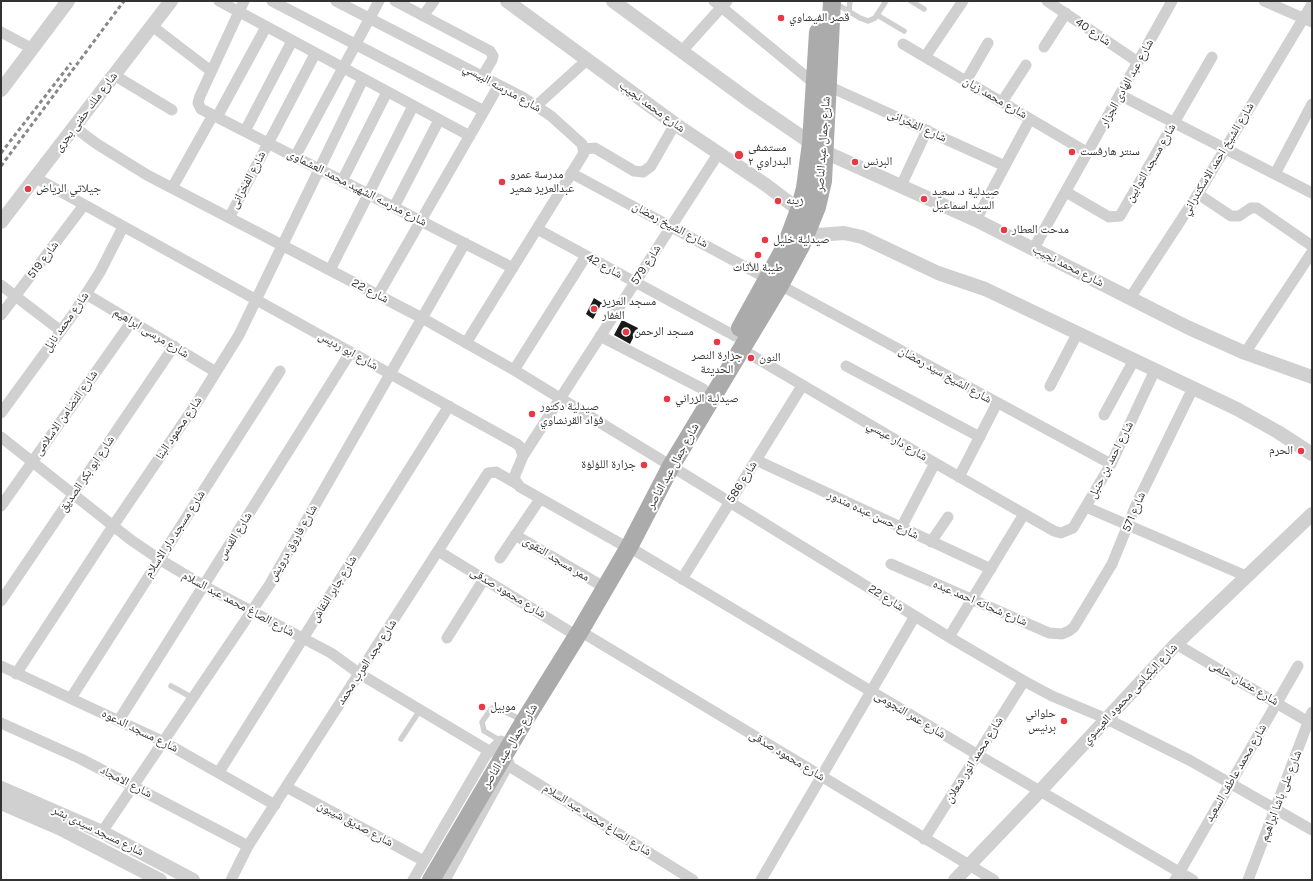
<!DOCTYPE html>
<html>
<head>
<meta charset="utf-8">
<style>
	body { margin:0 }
	#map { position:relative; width:1313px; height:881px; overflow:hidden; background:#fff; font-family:Karla,sans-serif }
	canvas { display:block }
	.frame { position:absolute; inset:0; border:2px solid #333; pointer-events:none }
</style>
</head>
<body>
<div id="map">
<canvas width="1313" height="881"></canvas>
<div class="frame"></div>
</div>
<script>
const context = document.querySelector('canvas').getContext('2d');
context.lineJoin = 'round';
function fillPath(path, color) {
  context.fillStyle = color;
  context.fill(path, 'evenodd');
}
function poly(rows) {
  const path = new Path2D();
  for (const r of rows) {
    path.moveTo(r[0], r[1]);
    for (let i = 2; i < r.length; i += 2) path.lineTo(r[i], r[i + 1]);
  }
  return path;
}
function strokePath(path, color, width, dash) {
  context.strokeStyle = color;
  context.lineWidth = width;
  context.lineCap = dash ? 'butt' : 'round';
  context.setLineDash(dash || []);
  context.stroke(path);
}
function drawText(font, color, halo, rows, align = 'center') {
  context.font = font + ' Karla,"Noto Naskh Arabic",sans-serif';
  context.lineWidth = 4;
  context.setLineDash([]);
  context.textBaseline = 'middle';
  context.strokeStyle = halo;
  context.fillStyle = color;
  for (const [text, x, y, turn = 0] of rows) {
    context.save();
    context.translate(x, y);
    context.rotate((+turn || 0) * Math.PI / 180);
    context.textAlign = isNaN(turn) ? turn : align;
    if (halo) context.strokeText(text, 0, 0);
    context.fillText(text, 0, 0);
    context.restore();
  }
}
fillPath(poly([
	[594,298,602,303,593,319,586,314],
	[622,320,638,328,630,344,614,335]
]), '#1a1a1a');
strokePath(poly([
	[911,1,924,9],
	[835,3,860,18,868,21,875,18,886,1],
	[849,11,850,1],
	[877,15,904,31],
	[171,686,193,698],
	[401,739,420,710],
	[501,741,484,731,482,722,491,709,495,707,516,717]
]), '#d0d0d0', 5.5);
strokePath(poly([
	[219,1,470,136],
	[244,1,200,96,198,103,201,109,513,268],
	[272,1,484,111],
	[336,1,524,98,551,116,582,144,584,153,466,343],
	[395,1,490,51,493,56,492,60,482,77],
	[714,1,815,84],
	[1047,1,1138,62],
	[1264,1,1312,22],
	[423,16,434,1],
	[152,26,211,71],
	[1,32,33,49],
	[903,44,1088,153],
	[1044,47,1066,13],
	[682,51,727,1],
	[925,57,963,1],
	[114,75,172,110],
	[966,81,988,43],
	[828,86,1005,166],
	[1120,95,1312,193],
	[1002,102,1026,65],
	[536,106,588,59],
	[217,117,266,27],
	[74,127,97,144,147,175,422,318,514,370,663,461],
	[245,131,292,41],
	[584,149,595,148,634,171,643,172,651,166,675,124],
	[295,157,379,1],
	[571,173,768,279],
	[1275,174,1312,104],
	[36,178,517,444,520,447,523,456,515,475,515,480,520,487,621,544],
	[342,181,387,92],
	[901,186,927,130],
	[172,188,213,115],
	[1066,192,1109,217,1120,216,1212,57],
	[1198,194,1231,216,1239,216,1251,208,1257,208,1312,246],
	[394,207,439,120],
	[229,218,315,54],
	[976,220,1030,119],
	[537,229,735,336],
	[1034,248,1172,1],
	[330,270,413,106],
	[1,285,61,331],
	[780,285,1111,464],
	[86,294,216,372],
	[378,295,499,85],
	[1130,298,1198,194,1312,4],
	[1,315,84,205],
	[600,336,703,389],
	[741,349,935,463,1054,531,1061,533,1073,528,1111,464,1155,370],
	[1245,353,1312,252],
	[846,366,980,437],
	[514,370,586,256],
	[1050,386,1077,334],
	[1,413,74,313,100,272,123,227],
	[1104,415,1134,360],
	[1,437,131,540,159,559,204,586,331,653,360,674,489,751],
	[523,456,718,154],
	[756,460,991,569],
	[671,466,949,637,1024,681,1052,696,1107,719,1191,761,1312,830],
	[959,477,997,403],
	[1,506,132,321],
	[1086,507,1246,576],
	[901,528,935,463],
	[515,535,597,583],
	[931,542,948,517],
	[629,547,978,755,1193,880],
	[438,551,577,636],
	[500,558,540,499],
	[891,564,1049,633,1062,634,1069,631,1074,627,1112,564,1136,505,1193,388],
	[682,579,802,386],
	[1,601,174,346],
	[580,631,994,880],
	[949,637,1024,514],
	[447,638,484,579],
	[1176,644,1312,724],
	[1,666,164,742,275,805],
	[16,674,113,526,198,401,239,335,363,79],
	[71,698,280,371],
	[119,720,350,353],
	[1,723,81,759,248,846],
	[501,761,693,880],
	[219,772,449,406],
	[286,787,424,861],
	[102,832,270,584,465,243],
	[924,839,1024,681],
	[231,880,248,846,488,473,496,472,517,484],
	[413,880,486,755,501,741],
	[445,880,509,763],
	[761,880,915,616],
	[1175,880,1298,666],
	[1248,880,1312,712]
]), '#d0d0d0', 11);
strokePath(poly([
	[507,1,675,124,766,185,799,210],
	[613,1,751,102,811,143],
	[1,90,68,1],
	[825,152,976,220,1187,327,1245,353,1312,377],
	[1,222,171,1],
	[808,229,818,235,844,233,862,237,938,273,985,289,1237,409,1278,432,1312,454],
	[1,788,102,832,193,880],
	[1,803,59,828,160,880],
	[955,880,1040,791,1176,644,1312,514]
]), '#d0d0d0', 14);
strokePath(poly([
	[740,328,786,245,799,210,805,188,811,143,818,32],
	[431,880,523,723,580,631,629,547,671,466,780,285,801,246,817,207,823,181,832,1]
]), '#ababab', 18);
strokePath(poly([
	[1,153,71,63],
	[1,166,124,1]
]), '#888', 3, [4, 3]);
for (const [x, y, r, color] of [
	[781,18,4,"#e63946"],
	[1072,152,4,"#e63946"],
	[739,155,5,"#e63946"],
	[855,162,4,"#e63946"],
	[502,182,4,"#e63946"],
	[28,189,4,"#e63946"],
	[924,199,4,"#e63946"],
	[778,201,4,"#e63946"],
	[1004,230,4,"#e63946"],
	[765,240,4,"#e63946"],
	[758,255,4,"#e63946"],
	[594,309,4,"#e63946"],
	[626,332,4,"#e63946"],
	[717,342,4,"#e63946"],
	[751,358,4,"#e63946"],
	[667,399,4,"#e63946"],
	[532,414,4,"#e63946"],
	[1301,451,4,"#e63946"],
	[644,465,4,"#e63946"],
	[482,707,4,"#e63946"],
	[1064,721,4,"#e63946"]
]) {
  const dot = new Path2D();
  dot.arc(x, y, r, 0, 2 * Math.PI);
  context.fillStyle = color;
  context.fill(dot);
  strokePath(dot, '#fff', 1.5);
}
drawText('12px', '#333', '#fff', [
	["قصر الفيشاوي",789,18],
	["مستشفى",748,148],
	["البدراوي ٢",748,162],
	["سنتر هارفست",1080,152],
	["البرنس",863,162],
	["مدرسة عمرو",510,175],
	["عبدالعزيز شعير",510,189],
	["جيلاتي الرياض",36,189],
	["صيدلية د. سعيد",932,192],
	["السيد اسماعيل",932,206],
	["زينه",786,201],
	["مدحت العطار",1012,230],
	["صيدلية خليل",773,240],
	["طيبة للأثاث",758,268,"center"],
	["مسجد العزيز",602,302],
	["الغفار",602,316],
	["مسجد الرحمن",634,332],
	["جزارة النصر",717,356,"center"],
	["الحديثة",717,370,"center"],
	["النون",759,358],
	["صيدلية الزراني",675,399],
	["صيدلية دكتور",540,407],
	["فؤاد القرنشاوي",540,421],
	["الحرم",1293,451,"right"],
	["جزارة اللؤلؤة",636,465,"right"],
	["موبيل",490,707],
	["حلواني",1056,714,"right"],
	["برنيس",1056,728,"right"]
], 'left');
drawText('12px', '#333', '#fff', [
	["شارع 40",1093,32,34],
	["شارع عبد الهادى الجزار",1127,83,-61],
	["شارع مدرسه البيسي",502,88,29],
	["شارع محمد زيان",995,98,30],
	["شارع محمد نجيب",652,107,36],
	["شارع ملك حفنى بحرى",86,112,-53],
	["شارع الفخرانى",917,126,24],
	["شارع جمال عبد الناصر",823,144,-86],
	["شارع الشيخ احمد الاسكندراني",1218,159,-59],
	["شارع مسجد التوابين",1151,163,-60],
	["شارع الفخرانى",248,180,-62],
	["شارع مدرسه الشهيد محمد العشماوى",357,188,27],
	["شارع الشيخ رمضان",670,225,28],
	["شارع 519",43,260,-53],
	["شارع 579",646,265,-57],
	["شارع 42",604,266,29],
	["شارع محمد نجيب",1068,266,27],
	["شارع 22",370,291,27],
	["شارع محمد نايل",66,322,-55],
	["شارع مرسى ابراهيم",151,333,31],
	["شارع ابو رديس",348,351,29],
	["شارع الشيخ سيد رمضان",945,375,29],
	["شارع التضامن الاسلامى",66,413,-55],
	["شارع محمود البنا",179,428,-56],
	["شارع دار عيسي",897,441,30],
	["شارع احمد بن حنبل",1111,460,-63],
	["شارع جمال عبد الناصر",673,466,-61],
	["شارع ابو بكر الصديق",87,474,-56],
	["شارع 586",742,482,-58],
	["شارع 571",1134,512,-67],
	["شارع حسن عبده مندور",873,515,25],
	["شارع مسجد دار الاسلام",175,534,-57],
	["شارع القدس",235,536,-58],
	["شارع فاروق درويش",293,543,-60],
	["ممر مسجد التقوى",556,559,31],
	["شارع جابر النقاش",334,589,-58],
	["شارع محمود صدقى",508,593,31],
	["شارع 22",886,598,32],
	["شارع شحاته احمد عبده",980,603,23],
	["شارع الصاغ محمد عبد السلام",238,604,28],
	["شارع مجد العرب محمد",367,662,-57],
	["شارع عثمان حلمى",1244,683,30],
	["شارع البكباشى محمود العيسوي",1130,694,-47],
	["شارع عمر النجومى",910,715,31],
	["شارع مسجد الدعوه",140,731,26],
	["شارع جمال عبد الناصر",510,746,-59],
	["شارع محمود صدقى",787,756,31],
	["شارع محمد انور شعلان",974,760,-58],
	["شارع محمد عاطف السعيد",1236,773,-60],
	["شارع الامجاد",126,782,27],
	["شارع على باشا ابراهيم",1281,796,-69],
	["شارع الصاغ محمد عبد السلام",597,820,32],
	["شارع صديق شيبون",355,824,28],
	["شارع مسجد سيدى بشر",98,831,26]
]);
</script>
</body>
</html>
